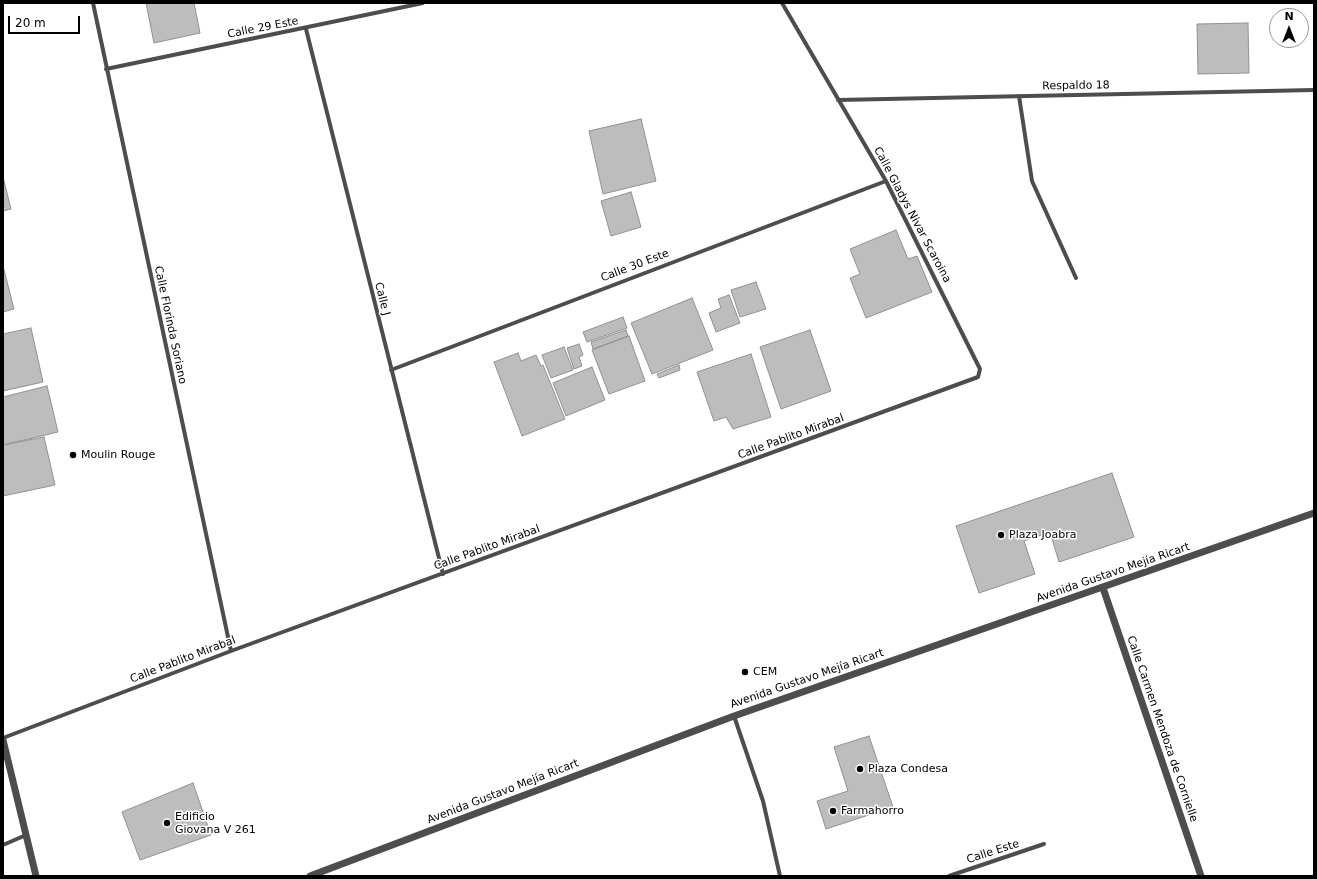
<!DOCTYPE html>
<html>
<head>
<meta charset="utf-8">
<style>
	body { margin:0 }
	#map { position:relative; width:1317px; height:879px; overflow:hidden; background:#fff; font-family:"DejaVu Sans",sans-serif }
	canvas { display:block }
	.frame { position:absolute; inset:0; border:4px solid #000; pointer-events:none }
	.north { position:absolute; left:1269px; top:8px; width:40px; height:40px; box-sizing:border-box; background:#fff; border:1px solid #999; border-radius:50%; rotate:0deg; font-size:11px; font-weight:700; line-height:16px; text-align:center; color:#000 }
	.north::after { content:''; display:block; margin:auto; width:14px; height:18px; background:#000; clip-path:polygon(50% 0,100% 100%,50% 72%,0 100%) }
	.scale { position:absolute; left:8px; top:16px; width:72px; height:18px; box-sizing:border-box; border:2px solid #000; border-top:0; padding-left:5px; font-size:12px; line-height:14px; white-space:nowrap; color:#000; -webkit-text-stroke:3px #fff; paint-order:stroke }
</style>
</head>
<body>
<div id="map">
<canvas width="1317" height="879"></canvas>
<div class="frame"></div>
<div class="north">N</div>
<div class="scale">20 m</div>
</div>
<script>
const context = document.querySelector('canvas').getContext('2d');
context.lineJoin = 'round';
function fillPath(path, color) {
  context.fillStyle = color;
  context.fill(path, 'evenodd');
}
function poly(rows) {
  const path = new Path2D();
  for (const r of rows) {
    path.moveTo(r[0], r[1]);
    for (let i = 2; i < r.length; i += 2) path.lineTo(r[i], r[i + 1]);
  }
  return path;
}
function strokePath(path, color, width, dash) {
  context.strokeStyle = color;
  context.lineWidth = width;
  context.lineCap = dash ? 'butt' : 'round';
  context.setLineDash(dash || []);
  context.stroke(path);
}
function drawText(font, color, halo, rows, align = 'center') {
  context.font = font + ' "DejaVu Sans",sans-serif';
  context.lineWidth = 3;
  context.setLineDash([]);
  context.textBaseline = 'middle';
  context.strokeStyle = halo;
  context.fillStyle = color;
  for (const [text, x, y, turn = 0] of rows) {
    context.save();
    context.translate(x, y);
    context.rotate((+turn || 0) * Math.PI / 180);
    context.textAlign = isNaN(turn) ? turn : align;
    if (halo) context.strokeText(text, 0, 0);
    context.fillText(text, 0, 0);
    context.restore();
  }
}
const building = poly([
	[146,3,194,3,200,33,154,43,146,3],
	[1248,23,1249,73,1198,74,1197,24,1248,23],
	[641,119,656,181,603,194,589,131,641,119],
	[3,177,11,209,3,211,3,177],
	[631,192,641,227,611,236,601,201,631,192],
	[896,230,908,259,917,256,932,292,866,318,850,278,860,274,850,249,896,230],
	[3,266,14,309,3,312,3,266],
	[756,282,766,309,740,317,731,290,756,282],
	[729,295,740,323,716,332,709,313,721,308,718,299,729,295],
	[692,298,713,350,652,374,631,323,692,298],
	[623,317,627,328,587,342,583,332,623,317],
	[31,328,43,382,3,391,3,334,31,328],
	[626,330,628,336,593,349,591,342,626,330],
	[810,330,831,391,781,409,760,347,810,330],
	[629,336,645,381,609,394,592,350,629,336],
	[579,344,583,355,579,357,582,366,574,369,567,348,579,344],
	[564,347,573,370,551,378,542,355,564,347],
	[518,353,521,361,536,355,541,366,543,365,565,419,522,436,494,362,518,353],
	[751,354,771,417,733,429,726,417,714,421,697,372,751,354],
	[679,365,680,370,659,378,657,374,679,365],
	[592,367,605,400,566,416,553,383,592,367],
	[47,386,58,432,3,445,3,397,47,386],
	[44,437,55,485,3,496,3,445,44,437],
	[1112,473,1134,537,1059,562,1050,532,1024,541,1035,574,979,593,956,526,1112,473],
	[869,736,893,807,826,829,817,801,848,791,834,747,869,736],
	[193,783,211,835,140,860,122,812,193,783]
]);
fillPath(building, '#bdbdbd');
strokePath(building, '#919191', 1);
strokePath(poly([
	[93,3,231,651],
	[306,29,443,574],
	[106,69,423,3],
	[1019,96,1032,181,1076,278],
	[838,100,1314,90],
	[391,370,886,181],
	[734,716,763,801,780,876],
	[3,738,231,651,978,377,980,369,886,181,782,3],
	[3,845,26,835],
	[949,876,1044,844]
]), '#4d4d4d', 4);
strokePath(poly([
	[1103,588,1201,876],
	[3,740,36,876],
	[310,876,734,716,1314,513]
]), '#4d4d4d', 7);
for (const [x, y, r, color] of [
	[73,455,4,"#000"],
	[1001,535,4,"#000"],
	[745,672,4,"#000"],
	[860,769,4,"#000"],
	[833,811,4,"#000"],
	[167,823,4,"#000"]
]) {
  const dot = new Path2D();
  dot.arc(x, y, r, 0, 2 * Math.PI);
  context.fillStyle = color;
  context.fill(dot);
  strokePath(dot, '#fff', 1.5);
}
drawText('11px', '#000', '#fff', [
	["Calle 29 Este",263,28,-11],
	["Respaldo 18",1076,86,-1],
	["Calle Gladys Nivar Scaroina",912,215,62],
	["Calle 30 Este",635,266,-21],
	["Calle J",382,299,76],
	["Calle Florinda Soriano",170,325,78],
	["Calle Pablito Mirabal",791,437,-20],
	["Calle Pablito Mirabal",487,548,-20],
	["Avenida Gustavo Mejía Ricart",1113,573,-19],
	["Calle Pablito Mirabal",183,660,-21],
	["Avenida Gustavo Mejía Ricart",807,679,-19],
	["Calle Carmen Mendoza de Cornielle",1162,729,71],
	["Avenida Gustavo Mejía Ricart",503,792,-21],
	["Calle Este",993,852,-18]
]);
drawText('11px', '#000', '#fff', [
	["Moulin Rouge",81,455],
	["Plaza Joabra",1009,535],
	["CEM",753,672],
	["Plaza Condesa",868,769],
	["Farmahorro",841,811],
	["Edificio",175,817],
	["Giovana V 261",175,830]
], 'left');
</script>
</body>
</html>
